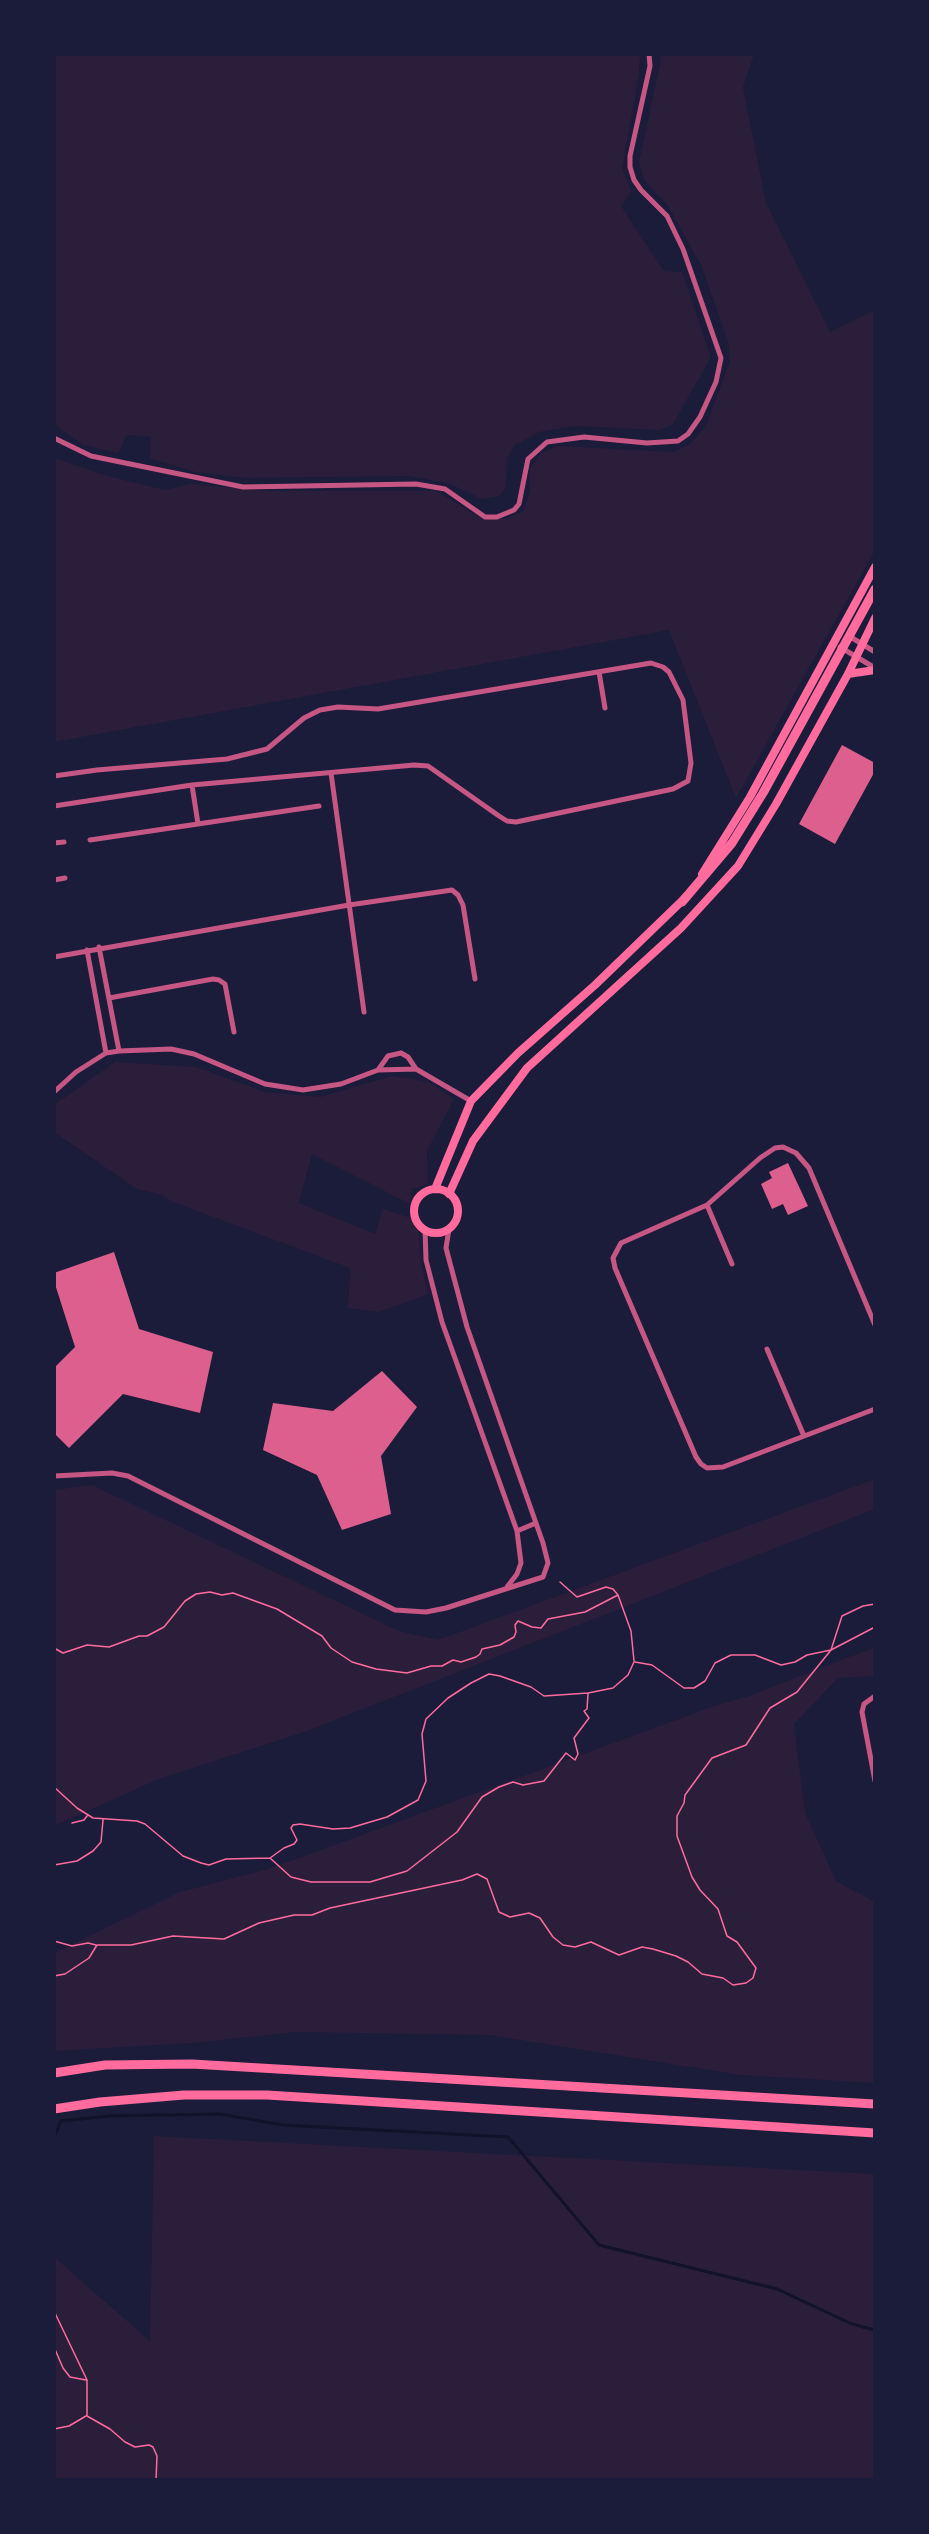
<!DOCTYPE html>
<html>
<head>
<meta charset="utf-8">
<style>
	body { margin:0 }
	#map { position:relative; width:929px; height:2534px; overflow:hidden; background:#1b1b3a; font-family:Helvetica,sans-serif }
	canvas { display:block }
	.frame { position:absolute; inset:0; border:56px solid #1b1b3a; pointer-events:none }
</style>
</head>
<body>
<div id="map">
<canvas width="929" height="2534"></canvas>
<div class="frame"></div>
</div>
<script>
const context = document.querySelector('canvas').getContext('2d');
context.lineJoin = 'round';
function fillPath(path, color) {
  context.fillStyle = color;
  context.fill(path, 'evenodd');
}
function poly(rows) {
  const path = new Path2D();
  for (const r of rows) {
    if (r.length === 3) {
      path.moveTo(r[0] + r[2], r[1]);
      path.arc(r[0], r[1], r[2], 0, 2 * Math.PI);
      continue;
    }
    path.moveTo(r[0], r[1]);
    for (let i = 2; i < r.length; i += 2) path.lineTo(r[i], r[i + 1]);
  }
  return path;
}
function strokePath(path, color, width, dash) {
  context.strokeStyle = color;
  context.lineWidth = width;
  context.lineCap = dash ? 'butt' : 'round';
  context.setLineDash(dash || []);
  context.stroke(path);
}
fillPath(poly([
	[54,54,640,54,639,74,622,168,631,191,621,206,664,271,682,272,711,357,673,424,660,430,575,426,539,432,514,446,507,459,506,488,499,496,482,499,448,483,407,476,246,478,195,472,150,458,151,437,127,435,118,453,83,445,54,424],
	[660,54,754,54,743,87,766,203,830,332,875,310,875,550,736,798,669,630,54,742,54,458,107,476,165,490,190,484,268,491,436,491,482,519,506,519,523,511,530,492,530,468,542,452,558,446,674,452,690,444,706,426,730,361,728,342,702,267,668,206,644,180,639,162,661,60],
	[115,1062,196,1067,265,1092,320,1097,392,1076,429,1082,454,1099,427,1151,428,1184,412,1189,410,1204,312,1154,299,1203,375,1234,383,1209,411,1218,419,1233,420,1257,428,1294,379,1312,348,1308,350,1268,173,1202,159,1194,137,1189,54,1132,54,1105],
	[875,1479,875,1509,307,1731,159,1779,54,1826,54,1490,92,1485,399,1631,438,1640],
	[875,1647,875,1676,838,1678,794,1724,805,1813,836,1881,875,1902,875,2083,741,2075,489,2035,296,2032,192,2043,54,2051,54,1953,180,1892,265,1870,299,1858,720,1704,749,1696],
	[154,2136,875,2174,875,2480,54,2480,54,2257,150,2341]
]), '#2a1e3b');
strokePath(poly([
	[54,2138,61,2121,109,2116,220,2114,283,2125,508,2137,599,2245,777,2289,852,2324,875,2330]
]), '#12122b', 3);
fillPath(poly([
	[842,745,875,763,875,771,835,844,799,824],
	[788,1163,808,1206,788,1215,783,1204,772,1209,761,1184,772,1178,769,1172],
	[114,1252,139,1329,213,1352,200,1413,123,1394,69,1448,54,1433,54,1368,75,1347,54,1281,54,1273],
	[382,1371,417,1407,381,1456,391,1514,342,1530,317,1475,263,1450,273,1403,333,1411]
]), '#dd5f8e');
strokePath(poly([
	[560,1582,577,1597,606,1587,613,1589,618,1595,631,1631,634,1661],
	[54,1648,63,1653,87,1645,109,1647,139,1636,147,1636,164,1627,185,1601,196,1594,210,1592,222,1595,233,1593,277,1609,322,1636,331,1648,352,1662,376,1669,407,1673,431,1666,442,1666,453,1660,461,1662,476,1657,480,1654,482,1649,500,1645,514,1637,516,1632,515,1625,518,1621,532,1627,541,1628,548,1619,585,1612,618,1595],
	[635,1662,652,1665,684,1688,694,1688,705,1681,715,1663,731,1655,755,1655,781,1665,795,1662,807,1655,831,1650,842,1616,863,1606,875,1604],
	[54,1787,77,1808,93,1818,137,1821,145,1824,183,1856,201,1863,209,1865,226,1859,270,1858,284,1848,294,1844,297,1840,291,1828,293,1825,300,1824,333,1829,350,1828,387,1817,418,1800,426,1781,422,1734,426,1719,448,1698,471,1683,489,1674,500,1676,531,1687,544,1696,588,1693,613,1688,628,1675,634,1662],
	[72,1823,84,1820,87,1816],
	[270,1858,291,1877,311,1882,370,1882,407,1871,457,1832,482,1797,499,1787,513,1782,523,1785,544,1781,566,1753,575,1760,578,1754,574,1738,589,1718,584,1711,587,1709,588,1694],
	[54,1865,77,1861,93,1851,101,1842,103,1820],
	[54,1941,72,1946,88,1943,96,1945],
	[54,1976,65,1974,89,1958,97,1945,131,1945,173,1936,224,1939,259,1923,294,1915,312,1915,330,1908,462,1880,477,1874,487,1879,499,1912,510,1917,529,1913,540,1918,553,1937,563,1945,575,1947,591,1942,619,1955,642,1947,653,1949,676,1956,688,1962,702,1974,723,1978,733,1985,746,1983,753,1978,756,1968,737,1942,727,1936,718,1909,700,1890,692,1877,677,1836,677,1816,684,1803,685,1795,712,1758,746,1745,770,1708,797,1692,831,1650,875,1627],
	[54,2311,87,2380,87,2416],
	[54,2347,63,2368,70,2377,86,2380],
	[87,2416,110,2429,125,2442,135,2447,149,2445,153,2447,157,2456,156,2480],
	[54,2429,69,2426,86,2416]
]), '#ff6b9d', 1.5);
strokePath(poly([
	[54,438,91,456,243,487,416,484,445,489,485,517,497,517,514,510,519,504,528,459,547,442,584,437,647,443,678,441,688,434,700,417,716,382,721,358,683,249,667,216,641,190,634,180,630,167,630,156,650,66,649,54],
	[849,636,875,652],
	[840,647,875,668],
	[599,672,605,708],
	[331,773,364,1012],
	[54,776,97,770,227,759,267,749,304,718,320,710,338,707,378,709,651,663,663,667,669,672,683,700,691,763,688,781,673,789,516,822,507,821,499,816,428,766,414,765,192,785,54,806],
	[192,785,198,824],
	[90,840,319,806],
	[54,843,64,842],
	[54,880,65,878],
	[99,947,119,1051],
	[87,950,106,1053],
	[54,957,349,905,452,890,458,895,463,905,475,979],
	[109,998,213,979,219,980,225,984,234,1032],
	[378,1070,388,1056,401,1053,408,1057,416,1069,471,1101],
	[54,1092,76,1072,106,1053,119,1051,171,1049,194,1054,265,1084,303,1090,341,1084,378,1070,416,1069],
	[707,1205,732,1264],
	[425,1230,426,1260,442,1322,517,1531,521,1563,517,1574,507,1587],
	[875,1325,809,1168,796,1153,783,1147,775,1148,760,1158,707,1205,621,1243,613,1258,615,1268,696,1457,701,1464,707,1468,723,1467,875,1409],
	[767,1349,804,1436],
	[54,1476,112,1473,128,1476,395,1610,426,1612,446,1608,543,1577,548,1563,543,1543,467,1327,446,1248,449,1229],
	[517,1531,536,1523],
	[875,1696,864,1704,862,1712,875,1781]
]), '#c65784', 5);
strokePath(poly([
	[848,674,875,670],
	[702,874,750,797,875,567],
	[435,1189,471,1101,518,1053,595,985,685,898],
	[436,1211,22],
	[449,1194,473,1141,527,1068,681,928,738,866,776,804,848,674,875,618]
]), '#ff6b9d', 8);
strokePath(poly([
	[682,902,732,843,763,793,875,589],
	[54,2073,105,2065,192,2064,875,2104],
	[54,2109,100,2102,184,2095,267,2095,875,2133]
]), '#ff6b9d', 9);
</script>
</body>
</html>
